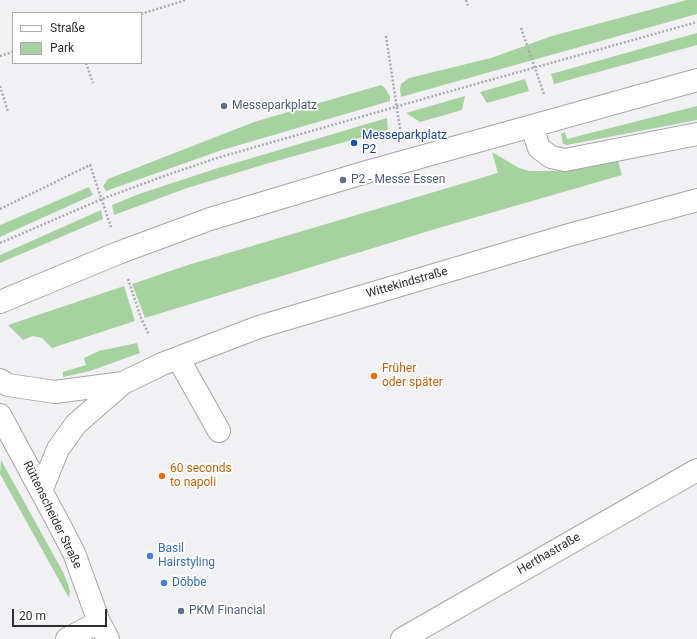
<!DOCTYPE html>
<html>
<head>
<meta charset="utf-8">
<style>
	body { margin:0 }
	#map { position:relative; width:697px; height:639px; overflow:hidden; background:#f1f1f4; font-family:Roboto,sans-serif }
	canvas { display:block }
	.legend { position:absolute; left:12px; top:12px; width:130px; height:52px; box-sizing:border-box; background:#fff; border:1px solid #ababac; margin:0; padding:5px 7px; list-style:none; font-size:12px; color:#2e2e30 }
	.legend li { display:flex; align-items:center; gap:8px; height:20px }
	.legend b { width:20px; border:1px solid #ababac }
	.scale { position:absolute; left:12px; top:609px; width:95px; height:18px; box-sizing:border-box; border:2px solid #2e2e30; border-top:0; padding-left:5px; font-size:12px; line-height:14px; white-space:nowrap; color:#2e2e30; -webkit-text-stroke:3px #fff; paint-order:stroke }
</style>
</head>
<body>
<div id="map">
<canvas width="697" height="639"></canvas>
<ul class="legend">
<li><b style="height:5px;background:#fff"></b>Straße</li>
<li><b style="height:11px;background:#a6d2a0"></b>Park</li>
</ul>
<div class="scale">20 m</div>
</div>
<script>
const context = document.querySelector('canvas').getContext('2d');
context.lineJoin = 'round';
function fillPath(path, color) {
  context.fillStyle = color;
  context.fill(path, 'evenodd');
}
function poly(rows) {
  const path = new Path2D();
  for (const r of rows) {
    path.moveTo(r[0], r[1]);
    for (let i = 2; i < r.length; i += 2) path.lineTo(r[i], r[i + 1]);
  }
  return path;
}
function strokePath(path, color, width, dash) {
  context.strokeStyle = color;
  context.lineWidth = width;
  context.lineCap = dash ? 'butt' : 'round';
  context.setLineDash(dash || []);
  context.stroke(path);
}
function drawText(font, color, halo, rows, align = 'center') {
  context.font = font + ' Roboto,sans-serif';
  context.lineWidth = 3.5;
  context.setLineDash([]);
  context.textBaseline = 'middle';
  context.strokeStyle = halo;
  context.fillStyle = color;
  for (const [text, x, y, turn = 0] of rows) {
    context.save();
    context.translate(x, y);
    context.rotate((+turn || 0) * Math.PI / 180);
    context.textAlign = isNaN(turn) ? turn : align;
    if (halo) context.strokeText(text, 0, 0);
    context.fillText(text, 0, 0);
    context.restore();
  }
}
fillPath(poly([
	[687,0,697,0,697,14,401,97,400,89,401,84,409,78,491,58,552,36],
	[697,33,697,45,554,84,551,74],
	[525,79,529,91,487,103,480,92],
	[381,85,385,88,390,96,390,101,222,150,106,191,103,186,108,179,254,122],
	[465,96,462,110,420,122,406,113],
	[697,106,697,120,567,145,563,144,561,134,565,132,567,139],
	[387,118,388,130,269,163,187,188,114,215,112,205,139,194,218,168],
	[492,152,519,168,530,171,567,171,618,161,622,175,442,227,145,318,132,284,188,265,498,173],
	[89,187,93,195,0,237,0,225],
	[101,210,103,219,0,263,0,255],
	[124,286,135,321,52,348,42,338,33,336,23,340,8,325],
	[137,343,140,353,90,371,63,377,63,372,86,365,84,358,99,351],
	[1,460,63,572,68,584,70,591,69,598,0,474]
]), '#a6d2a0');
const minor = poly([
	[532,127,539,148,551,157,565,160,697,134],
	[0,302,118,253,210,219,363,173,697,80],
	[178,358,219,431],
	[0,380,8,385,55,392,123,383,162,364,259,327,569,235,697,200],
	[0,415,59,524,74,553,99,622,108,639],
	[41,491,58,449,76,424,123,383],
	[67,639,99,622],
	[402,639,697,470]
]);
strokePath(minor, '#a6a6a9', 24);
strokePath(poly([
	[466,0,468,6],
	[141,14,186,0],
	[521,28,544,94],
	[386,36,401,135],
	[0,56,13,52],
	[86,63,93,83],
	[0,86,8,112],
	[0,209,90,165,111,227],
	[0,243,102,199,164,176,217,158,458,89,697,22],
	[128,279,141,318,149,335]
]), '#ababae', 2.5, [2, 2]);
strokePath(minor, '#fff', 22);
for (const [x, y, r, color] of [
	[224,106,4,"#5c6f8a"],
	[354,143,4,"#1a4fb4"],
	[343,180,4,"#5c6f8a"],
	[374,376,4,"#e8710a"],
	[162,476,4,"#e8710a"],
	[150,556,4,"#3f7fe0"],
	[164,583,4,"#3f7fe0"],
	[181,611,4,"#5c6f8a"]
]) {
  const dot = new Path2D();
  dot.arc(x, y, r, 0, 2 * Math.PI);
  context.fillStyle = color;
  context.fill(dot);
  strokePath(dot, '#fff', 1.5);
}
drawText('12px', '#4e5e75', '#fff', [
	["Messeparkplatz",232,106],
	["P2 - Messe Essen",351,180],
	["PKM Financial",189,611]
], 'left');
drawText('12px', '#164399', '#fff', [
	["Messeparkplatz",362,136],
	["P2",362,150]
], 'left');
drawText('12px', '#2e2e30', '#fff', [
	["Wittekindstraße",407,283,-16],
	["Rüttenscheider Straße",52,515,64],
	["Herthastraße",549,554,-30]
]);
drawText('12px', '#c56008', '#fff', [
	["Früher",382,369],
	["oder später",382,383],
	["60 seconds",170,469],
	["to napoli",170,483]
], 'left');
drawText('12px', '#366cbe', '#fff', [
	["Basil",158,549],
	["Hairstyling",158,563],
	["Döbbe",172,583]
], 'left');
</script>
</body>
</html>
